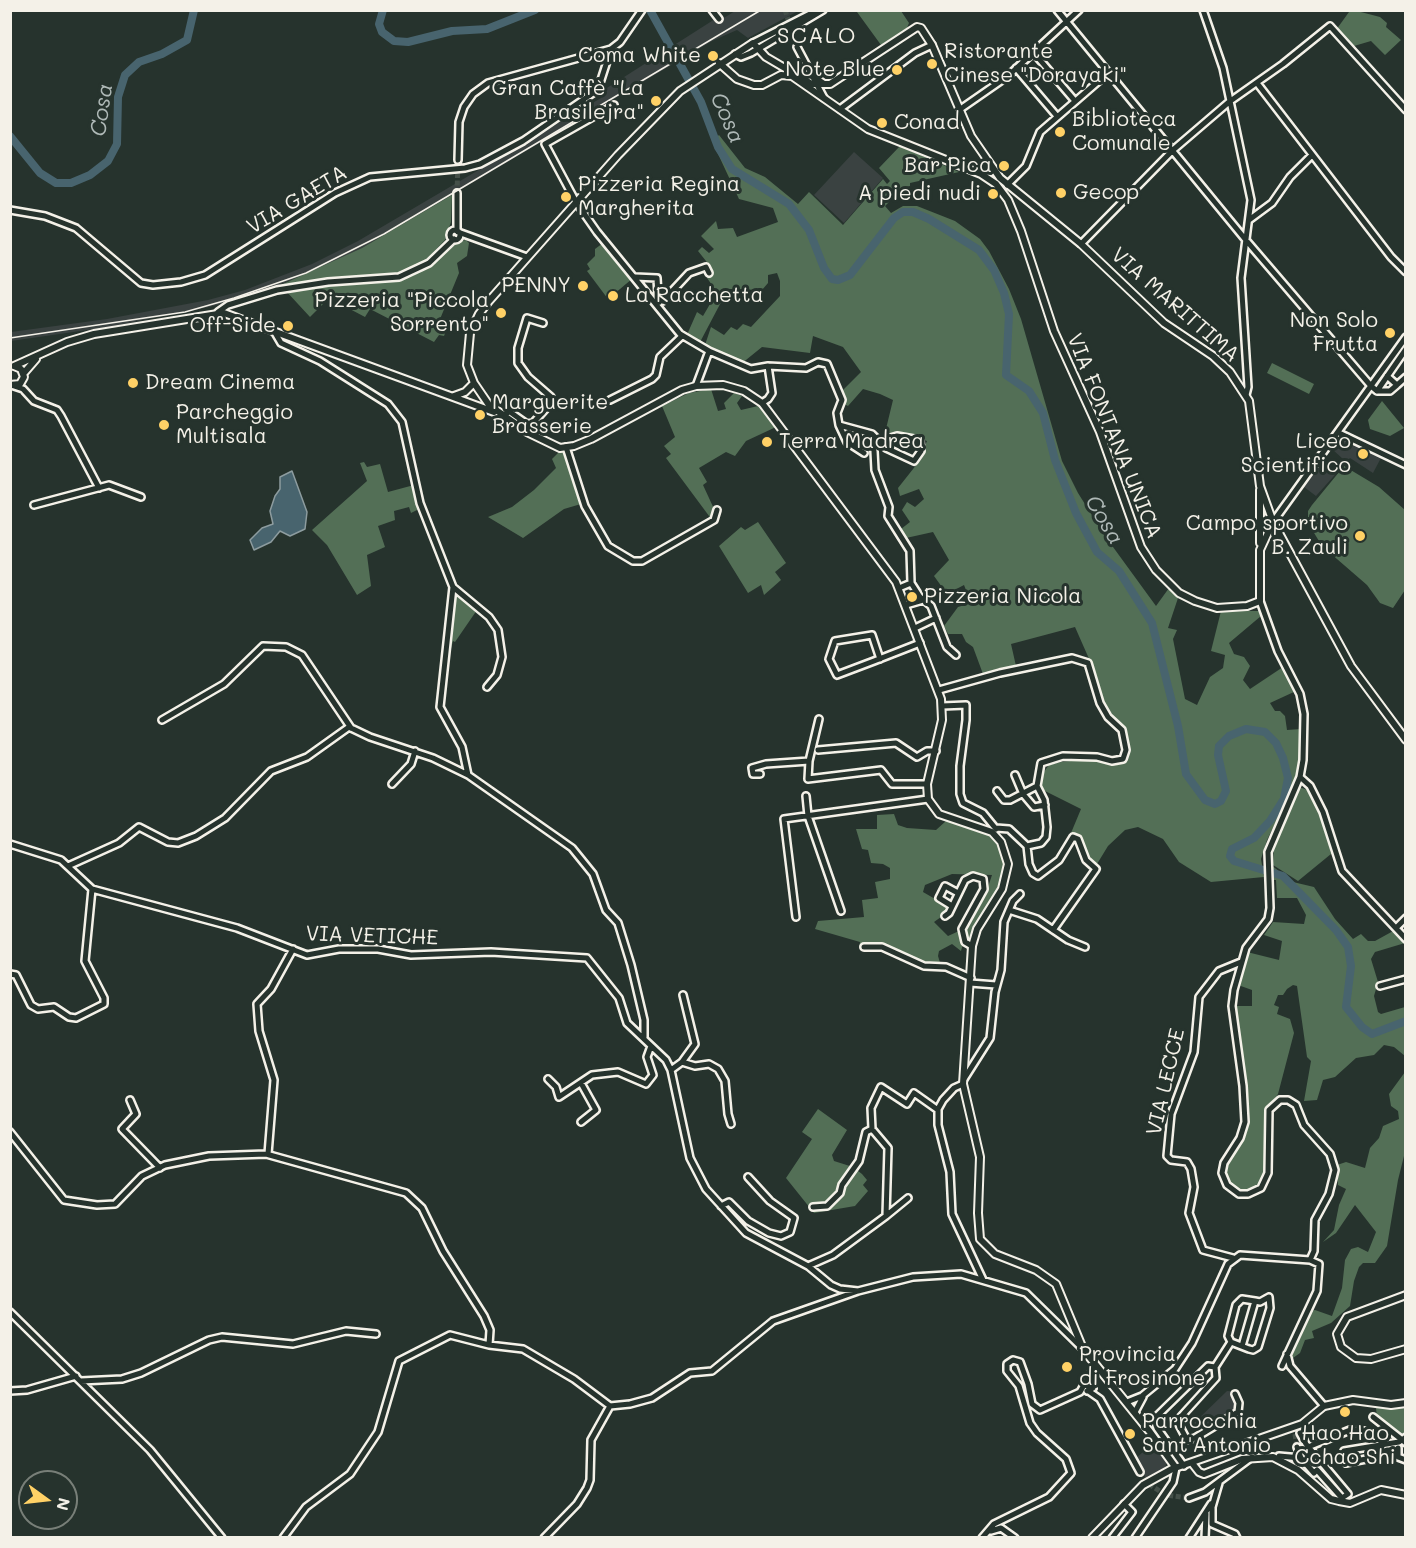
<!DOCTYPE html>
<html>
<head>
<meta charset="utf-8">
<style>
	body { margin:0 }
	#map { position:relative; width:1416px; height:1548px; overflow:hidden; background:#26332d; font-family:Mali,sans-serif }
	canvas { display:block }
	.frame { position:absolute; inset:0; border:12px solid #f4f1e8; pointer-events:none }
	.north { position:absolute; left:18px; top:1470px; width:60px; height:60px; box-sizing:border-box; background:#26332d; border:2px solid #787f78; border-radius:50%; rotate:105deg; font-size:16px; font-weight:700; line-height:24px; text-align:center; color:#f4f1e8 }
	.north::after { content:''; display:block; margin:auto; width:21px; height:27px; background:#ffd166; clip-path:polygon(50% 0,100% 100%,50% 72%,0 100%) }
</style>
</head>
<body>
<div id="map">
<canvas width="1416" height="1548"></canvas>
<div class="frame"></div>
<div class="north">N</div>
</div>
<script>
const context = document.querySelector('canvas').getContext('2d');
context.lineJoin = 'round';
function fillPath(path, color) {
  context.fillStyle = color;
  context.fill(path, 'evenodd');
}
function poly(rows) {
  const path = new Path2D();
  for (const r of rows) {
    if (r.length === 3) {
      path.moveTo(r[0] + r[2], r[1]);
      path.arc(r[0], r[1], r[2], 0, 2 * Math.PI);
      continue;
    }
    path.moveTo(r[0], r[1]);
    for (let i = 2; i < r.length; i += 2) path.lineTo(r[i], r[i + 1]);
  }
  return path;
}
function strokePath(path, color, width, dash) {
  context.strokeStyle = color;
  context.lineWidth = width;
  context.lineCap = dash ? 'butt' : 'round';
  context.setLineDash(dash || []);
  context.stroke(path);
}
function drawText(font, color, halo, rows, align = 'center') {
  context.font = font + ' Mali,sans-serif';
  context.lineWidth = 6;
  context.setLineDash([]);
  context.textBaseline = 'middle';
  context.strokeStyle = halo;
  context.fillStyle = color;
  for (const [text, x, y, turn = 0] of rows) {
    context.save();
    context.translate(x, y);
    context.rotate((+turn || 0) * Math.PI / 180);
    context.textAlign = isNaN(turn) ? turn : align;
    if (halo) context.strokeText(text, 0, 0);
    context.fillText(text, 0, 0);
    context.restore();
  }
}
fillPath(poly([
	[735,11,798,11,748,38,737,30,712,41,362,248,315,271,247,297,209,307,108,327,11,341,11,332,107,319,208,300,245,290,312,264,358,241,601,98,599,93,715,19,719,21],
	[854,152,883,178,844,223,814,195],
	[1347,440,1382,456,1373,473,1350,458,1316,496,1304,487,1323,461,1335,470,1344,460,1332,449,1338,442],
	[1227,1391,1240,1392,1244,1403,1243,1413,1203,1435,1194,1423],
	[1152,1444,1167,1461,1164,1472,1147,1480,1135,1459]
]), '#3a4241');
fillPath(poly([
	[860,11,901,11,909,23,907,28,881,45,857,12],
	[1357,11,1380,17,1387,23,1386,27,1401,40,1385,55,1371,41,1354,46,1349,44,1336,30,1349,12],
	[719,135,745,168,765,177,798,204,809,192,843,225,883,179,887,184,890,181,879,168,900,146,959,172,910,183,910,186,894,190,894,197,885,206,891,213,903,206,917,206,955,221,980,239,989,251,1009,289,1021,319,1062,461,1078,493,1105,536,1156,606,1169,588,1179,595,1168,628,1177,630,1173,639,1185,699,1197,705,1210,677,1223,668,1225,655,1211,651,1221,611,1259,611,1261,616,1229,643,1234,654,1244,657,1250,666,1243,680,1250,689,1283,667,1296,691,1270,703,1275,711,1280,711,1285,716,1287,730,1301,729,1300,772,1267,840,1261,859,1264,877,1211,882,1179,862,1163,839,1138,827,1125,830,1108,846,1097,864,1088,857,1083,843,1071,833,1081,809,1041,789,1040,777,1049,765,1061,762,1088,759,1119,763,1125,761,1128,749,1126,732,1104,704,1090,661,1075,627,1011,644,1016,666,983,674,973,647,966,642,962,634,948,634,944,626,958,607,971,603,964,585,947,594,934,576,949,560,933,532,906,538,901,529,910,522,902,510,907,502,915,507,924,499,919,489,900,496,898,488,917,464,927,441,899,433,884,437,893,400,880,394,863,389,848,406,844,404,841,392,861,372,843,347,813,336,810,353,762,347,741,364,705,345,711,327,724,335,731,327,737,330,743,324,751,327,780,296,780,281,777,273,768,275,768,283,762,290,728,289,699,344,686,337,697,312,703,316,717,292,707,278,711,272,710,266,698,251,702,247,709,253,714,249,701,236,716,221,718,229,733,228,737,237,778,222,773,208,739,199,712,141],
	[452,195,451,222,445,240,420,266,400,274,283,284,362,248],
	[466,240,469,243,467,256,457,263,459,273,438,324,447,328,444,336,439,335,434,342,370,309,365,317,346,307,351,301,340,293,333,301,329,298,310,317,286,291,407,278,430,267,452,243],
	[603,243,632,279,608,299,587,271,590,269,587,264,595,256,595,249],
	[1272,363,1314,384,1309,394,1267,373],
	[711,389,718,411,726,409,724,403,734,393,742,396,737,403,741,410,758,406,776,427,746,441,735,456,726,452,699,468,707,482,703,485,715,511,712,520,666,458,671,454,664,446,675,437,662,406,689,393],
	[1382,401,1404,428,1390,436,1370,429,1368,420],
	[560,451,565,452,581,504,564,509,523,538,488,517,512,507,534,490,556,468,552,459],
	[364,462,367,467,380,464,388,492,414,485,419,509,411,513,409,507,394,511,395,520,378,526,385,547,367,555,371,586,357,595,327,545,312,530,367,481,360,463],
	[1344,466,1379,487,1405,510,1405,590,1393,608,1380,603,1367,585,1322,546,1308,523,1308,511,1312,505],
	[758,522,786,563,775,572,781,580,764,595,761,585,748,593,719,546,741,527,745,530],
	[455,591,477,610,455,642,453,641,448,660,446,660],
	[1299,787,1311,791,1325,822,1331,854,1298,881,1273,865,1274,846],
	[894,814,898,825,907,828,936,830,946,821,972,827,993,836,1002,848,1005,860,1001,883,976,927,971,942,965,937,964,930,987,890,992,875,952,874,925,885,923,892,949,907,948,912,934,922,948,936,959,931,963,944,961,951,952,944,939,951,938,956,941,966,926,964,880,945,869,943,859,948,860,942,815,929,818,921,864,917,862,900,878,898,875,882,890,879,890,868,883,864,871,863,868,850,862,849,856,829,877,829,877,815],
	[1271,865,1293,882,1314,887,1335,919,1353,939,1361,934,1368,941,1375,941,1395,930,1405,943,1375,952,1371,959,1378,982,1374,996,1378,1012,1381,1014,1405,1007,1405,1056,1394,1047,1384,1045,1374,1055,1356,1058,1335,1077,1323,1080,1317,1100,1304,1101,1311,1061,1307,1057,1297,986,1293,985,1287,989,1283,995,1278,995,1274,1005,1279,1007,1277,1014,1290,1019,1294,1033,1278,1094,1264,1112,1265,1174,1255,1188,1246,1190,1238,1189,1230,1183,1227,1175,1227,1165,1247,1125,1248,1115,1236,1006,1252,1006,1252,990,1238,985,1247,952,1279,960,1282,941,1264,935,1273,922,1304,924,1306,915,1297,898,1277,898,1276,880,1272,880],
	[1405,1072,1405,1152,1398,1180,1387,1246,1375,1263,1363,1263,1359,1267,1354,1281,1350,1306,1331,1323,1312,1331,1314,1338,1305,1340,1300,1353,1293,1358,1291,1352,1311,1311,1315,1310,1332,1316,1342,1288,1345,1260,1351,1249,1358,1247,1368,1252,1376,1232,1355,1205,1336,1233,1323,1242,1334,1230,1339,1205,1346,1189,1338,1185,1337,1165,1346,1162,1365,1168,1370,1148,1379,1138,1383,1126,1399,1119,1398,1111,1391,1106,1389,1094],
	[818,1109,847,1130,832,1155,834,1161,853,1167,862,1174,867,1180,863,1185,868,1191,855,1206,814,1213,786,1178,812,1139,802,1132],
	[1376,1408,1405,1408,1405,1435,1400,1435,1377,1418]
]), '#536f56');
const water = poly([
	[292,471,307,512,305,529,290,536,280,531,271,542,254,550,250,540,262,528,273,524,270,511,275,496,280,489,280,477,292,471]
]);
fillPath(water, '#48646e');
strokePath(water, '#8d9c9f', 1.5);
strokePath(poly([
	[383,10,379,24,382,32,394,41,408,42,452,31,487,29,535,10],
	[650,10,701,102,718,147,732,169,789,204,809,230,824,268,832,279,838,280,850,275,894,218,903,212,913,212,929,219,979,250,994,270,1004,293,1009,314,1006,375,1029,391,1043,413,1055,460,1076,513,1097,552,1119,571,1152,623,1178,726,1186,774,1205,800,1215,804,1221,801,1226,791,1218,755,1219,746,1229,736,1246,729,1265,732,1276,743,1283,758,1288,778,1284,799,1270,821,1254,838,1232,849,1230,856,1234,861,1283,876,1336,930,1348,947,1351,966,1346,1007,1362,1027,1372,1034,1406,1021],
	[10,136,40,173,56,183,71,183,90,175,108,161,117,144,118,97,125,75,139,62,162,54,187,40,194,10]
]), '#48646e', 8);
strokePath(poly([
	[785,10,797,47],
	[457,193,458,160],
	[1295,1434,1297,1447],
	[1140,1472,1150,1485,1166,1495,1189,1498]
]), '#455049', 5, [5, 2.5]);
const minor = poly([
	[712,10,719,19],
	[1057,10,1245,239,1371,386,1377,391,1406,349],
	[1203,10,1223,68,1251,200,1241,278,1248,387,1246,395],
	[753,43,816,11],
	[797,47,824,98],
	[1034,53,1075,101],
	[735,54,741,57,751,53,823,10],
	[1016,68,1056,115],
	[1257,83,1391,257,1406,272],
	[614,105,545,144,576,202,597,232,680,334,709,351,696,386],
	[840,109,915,53,932,45],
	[959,110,1008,76,1079,10],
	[458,160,459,122,464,107,473,94,488,83,611,49],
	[1007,185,1026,166,1040,132,1108,73],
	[457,193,457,231],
	[10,210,45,216,76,228,141,283,153,285,181,282,205,275,335,193,370,177,465,168,480,164,523,141,593,93,600,83,611,49,620,42,642,10],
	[1249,220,1272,203,1290,177,1312,155],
	[455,235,5],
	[458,232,527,257],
	[1081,244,1173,150,1229,102,1283,64,1330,26,1406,110],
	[635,277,657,278,658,296,663,301,689,273,706,267,709,273],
	[218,312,228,305,277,290,328,282,399,277,429,263,454,239],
	[274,331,281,343,320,361,388,404,402,422,420,503,453,587,440,707,462,747,468,775,572,848,593,874,606,910,618,923,631,965,644,1020,644,1037],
	[709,351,751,369,768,366,772,393,768,399,762,403],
	[768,366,806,368,818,362,827,364,842,400,837,413,839,425,872,434,886,448,914,461,921,451,920,441,914,439,897,436,881,441],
	[1387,376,1397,385,1406,377],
	[14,386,23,389,34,401,57,410,61,416,99,488],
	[1377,391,1390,391,1397,385],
	[610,400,652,379,656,375,660,357,682,336],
	[501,415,510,412,527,424,533,423,550,404,551,397,528,377,518,363,518,348,527,318,543,323],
	[839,425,847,442,864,453],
	[1339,433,1406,465],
	[566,447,585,506,608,546,633,561,642,561,714,520,717,510],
	[874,451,875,470,889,507,888,516,910,551,911,583,920,597,931,606,947,647,956,655],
	[34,505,109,485,141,497],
	[1273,522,1406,337],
	[453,587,489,617,498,630,502,657,497,675,487,687],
	[899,588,911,583],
	[1260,601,1278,651,1300,694,1304,714,1303,760,1300,777,1268,852,1270,908,1268,919,1246,948,1234,990,1232,1006,1243,1086,1245,1122,1240,1138,1224,1163,1222,1173,1227,1185,1239,1194,1248,1194,1261,1188,1268,1173,1269,1110,1280,1100,1288,1100,1296,1105,1304,1125,1330,1154,1335,1170,1329,1194,1315,1220,1314,1251,1310,1260],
	[906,605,923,600],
	[915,628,936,618],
	[880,659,872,635,835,641,829,659,837,675,874,661,920,643],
	[939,690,1000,673,1072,658,1088,663,1100,703,1108,717,1122,730,1126,750,1123,759,1112,761,1097,757,1063,756,1041,763,1037,786,1044,800,1047,827,1046,837,1041,843,1027,846,1009,829,996,828],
	[942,706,966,705,966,720,960,766,960,794,963,803,983,813,996,829],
	[162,720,224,684,263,646,286,647,302,655,351,728],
	[818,750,896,743,917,757,927,751,936,751],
	[809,761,819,719],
	[760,774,753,774,752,768,766,764,809,761,808,779,881,770,892,784,927,784],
	[1015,775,1023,794,1034,807,1045,805],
	[1300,777,1310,786,1323,812,1342,871,1406,939],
	[392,784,411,764,415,751],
	[997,791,1004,800,1010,800,1037,786],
	[806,796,808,816,841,911],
	[10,844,61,860,92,889,237,928,307,955,339,949,378,949,411,955,491,952,587,958,619,998,627,1023,666,1060,671,1070,690,1158,706,1189,746,1233,808,1266,831,1285,840,1289,858,1291],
	[1027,846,1029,864,1033,873,1038,876,1059,860,1073,837,1078,839,1086,860,1096,869,1053,930],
	[68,866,119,843,139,827,168,842,178,843,196,836,225,818,271,771,307,757,349,727,370,737,433,758,468,775],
	[952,906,939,898,945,886,958,893],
	[1009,910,1037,919,1068,940,1085,947],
	[945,916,949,913,965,880,973,876,983,879,984,889,962,929,965,942,972,946],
	[796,917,784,819,928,799],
	[1397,927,1406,918],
	[864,947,882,947,924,966,946,967,971,978],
	[10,974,16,975,31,1005,38,1009,54,1007,69,1017,76,1018,104,1004,104,998,85,961,92,889],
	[970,983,996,985],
	[1380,986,1406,979],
	[682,1062,695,1066,709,1064,718,1069,725,1081,728,1114,731,1124],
	[671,1070,682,1062,695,1044,683,995],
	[548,1079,556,1087,559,1097,592,1075,618,1072,646,1084,653,1075,647,1057,651,1046],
	[964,1079,990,1038,995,992,1001,970,1004,922,1013,901,1020,894],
	[581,1083,596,1110,581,1122],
	[963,1084,954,1088,943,1100,938,1109,938,1125,950,1172,952,1214,983,1280],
	[130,1100,136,1114,122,1129,160,1168],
	[872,1129,871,1108,881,1087,907,1104,914,1093,938,1110],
	[10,1132,64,1200,97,1205,115,1204,142,1176,165,1165,209,1156,266,1154,406,1193,422,1208,443,1251,484,1316,490,1330,489,1345],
	[268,1154,274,1080,259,1031,257,1004,271,989,293,949],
	[721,1206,729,1202,748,1221,769,1233,781,1236,790,1232,794,1218,770,1201,748,1177],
	[886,1216,908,1198],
	[1233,1258,1203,1250,1189,1213,1194,1187,1191,1169,1187,1162,1171,1160,1167,1156,1171,1114,1194,1052,1199,997,1219,971,1241,962],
	[808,1266,833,1255,886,1216,888,1148,872,1129,866,1132,859,1161,842,1185,840,1193,827,1206,813,1207],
	[10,1312,150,1450,222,1538],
	[1231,1342,1228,1336,1236,1305,1242,1299,1255,1301],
	[1287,1354,1290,1366,1324,1406],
	[1215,1367,1231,1342,1249,1349,1253,1350,1258,1347,1270,1308,1269,1297,1260,1302,1255,1301,1242,1346],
	[81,1381,122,1379,141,1373,209,1340,222,1337,293,1344,346,1331,376,1334],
	[1087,1383,1090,1392,1100,1399,1140,1472],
	[10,1391,27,1390,76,1376],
	[1087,1391,1093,1388,1090,1378],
	[1127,1402,1142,1396,1175,1369,1192,1343,1228,1264,1240,1255,1310,1260,1319,1264,1317,1291,1282,1366],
	[1135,1412,1143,1397],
	[1373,1417,1406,1443],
	[1297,1447,1301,1458],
	[1308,1447,1350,1430,1364,1431,1384,1443],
	[1398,1448,1398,1457,1406,1460],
	[1398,1450,1387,1450,1366,1459,1346,1463,1344,1451,1399,1442,1406,1437],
	[1278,1459,1279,1456,1301,1458,1314,1473,1317,1470,1342,1498,1348,1494,1306,1444,1300,1433],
	[1184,1466,1157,1428,1157,1416,1208,1366,1215,1367,1216,1378,1177,1421,1187,1440,1195,1438,1238,1412,1239,1403,1235,1394],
	[1219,1483,1212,1507,1212,1524,1235,1534,1237,1538],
	[1189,1498,1205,1492,1252,1457],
	[991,1531,1001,1528,1015,1538],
	[283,1538,306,1507,350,1474,378,1432,399,1361,450,1335,489,1345,523,1349,574,1379,610,1406,630,1404,652,1398,690,1373,712,1371,773,1321,858,1291,913,1277,961,1274,1026,1293,1083,1349],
	[544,1538,577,1504,587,1488,590,1480,591,1440,610,1406],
	[982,1538,994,1524,1049,1497,1071,1473,1066,1459,1037,1433,1030,1423,1019,1386,1007,1371,1007,1364,1013,1360,1020,1362,1028,1384,1032,1404,1040,1410,1080,1392,1095,1366],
	[1112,1538,1132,1512,1124,1504],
	[1135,1538,1173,1482,1176,1468],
	[1189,1538,1211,1504],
	[1205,1538,1206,1514]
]);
const major = poly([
	[719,63,737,79,754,85,762,85,781,75,792,76,868,129,981,174,996,184,1008,200,1021,231,1054,331,1100,432,1141,547,1156,570,1179,593,1195,601,1217,608,1247,606,1260,601,1260,550,1273,522],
	[812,76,824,84,830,84,917,27,921,28,932,45,971,136,1000,178,1081,244,1164,323,1213,356,1230,372,1249,401,1260,486,1273,522,1351,666,1406,740],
	[830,84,812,84,766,57,753,43,680,91,618,155,489,301,479,314,470,333,467,365,474,383,489,405,527,432,560,448,574,446,591,439,682,390,696,386,723,385,744,391,762,403,896,582,941,699,942,720,927,784,928,799,939,814,992,832,1001,842,1008,864,1002,889,977,929,972,946,963,1084,980,1157,978,1213,980,1239,995,1254,1036,1270,1056,1284,1083,1349,1150,1432,1176,1468],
	[14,366,67,342,94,334,224,313,494,412],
	[23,374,36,359],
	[10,385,20,384,24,377,21,369,14,366],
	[454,396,465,392,474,383],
	[1260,490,1260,543],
	[1406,1295,1347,1317,1337,1334,1341,1347,1356,1358,1371,1359,1406,1349],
	[1192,1463,1199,1472,1204,1474,1242,1459,1273,1457,1298,1470,1331,1499,1339,1501,1350,1503,1381,1490,1406,1495],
	[1092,1538,1143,1485,1172,1469,1302,1424,1324,1406,1353,1400,1391,1405,1406,1403]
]);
strokePath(minor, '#f4f1e8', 10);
strokePath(major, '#f4f1e8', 10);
strokePath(minor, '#26332d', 5);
strokePath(major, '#26332d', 6);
strokePath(poly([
	[10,338,185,312,234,298,306,273,384,234,761,10]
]), '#f4f1e8', 1.5);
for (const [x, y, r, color] of [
	[713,56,6,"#ffd166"],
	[932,64,6,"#ffd166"],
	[897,70,6,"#ffd166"],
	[656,101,6,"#ffd166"],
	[882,123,6,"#ffd166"],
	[1060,132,6,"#ffd166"],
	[1004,166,6,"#ffd166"],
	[1061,193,6,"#ffd166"],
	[993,194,6,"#ffd166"],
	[566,197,6,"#ffd166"],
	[583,286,6,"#ffd166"],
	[613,296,6,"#ffd166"],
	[501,313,6,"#ffd166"],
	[288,326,6,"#ffd166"],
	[1390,333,6,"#ffd166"],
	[133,383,6,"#ffd166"],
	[480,415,6,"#ffd166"],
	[164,425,6,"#ffd166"],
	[767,442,6,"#ffd166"],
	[1363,454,6,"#ffd166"],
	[1360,536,6,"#ffd166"],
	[912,597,6,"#ffd166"],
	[1067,1367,6,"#ffd166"],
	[1345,1412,6,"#ffd166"],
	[1130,1434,6,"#ffd166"]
]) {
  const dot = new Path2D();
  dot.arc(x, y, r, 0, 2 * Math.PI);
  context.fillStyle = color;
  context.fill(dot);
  strokePath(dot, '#26332d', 2);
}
drawText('21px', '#f4f1e8', '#26332d', [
	["Ristorante",944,52],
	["Cinese \"Dorayaki\"",944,76],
	["Coma White",701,56,"right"],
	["Note Blue",885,70,"right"],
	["Gran Caffè \"La",644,89,"right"],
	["Brasilejra\"",644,113,"right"],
	["Biblioteca",1072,120],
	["Comunale",1072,144],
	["Conad",894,123],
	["Bar Pica",992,166,"right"],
	["Pizzeria Regina",578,185],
	["Margherita",578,209],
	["Gecop",1073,193],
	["A piedi nudi",981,194,"right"],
	["PENNY",571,286,"right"],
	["La Racchetta",625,296],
	["Pizzeria \"Piccola",489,301,"right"],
	["Sorrento\"",489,325,"right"],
	["Non Solo",1378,321,"right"],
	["Frutta",1378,345,"right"],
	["Off-Side",276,326,"right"],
	["Dream Cinema",145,383],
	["Marguerite",492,403],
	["Brasserie",492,427],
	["Parcheggio",176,413],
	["Multisala",176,437],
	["Terra Madrea",779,442],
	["Liceo",1351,442,"right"],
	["Scientifico",1351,466,"right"],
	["Campo sportivo",1348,524,"right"],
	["B. Zauli",1348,548,"right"],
	["Pizzeria Nicola",924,597],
	["Provincia",1079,1355],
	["di Frosinone",1079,1379],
	["Parrocchia",1142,1422],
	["Sant'Antonio",1142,1446],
	["Hao Hao",1345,1434,"center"],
	["Cchao Shi",1345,1458,"center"]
], 'left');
drawText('21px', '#f4f1e8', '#26332d', [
	["VIA GAETA",297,200,-31],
	["VIA MARITTIMA",1175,305,41],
	["VIA FONTANA UNICA",1114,436,68],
	["VIA VETICHE",372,936,2],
	["VIA LECCE",1166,1082,-77]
]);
context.letterSpacing = '1.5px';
drawText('22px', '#f4f1e8', '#26332d', [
	["SCALO",817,36]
]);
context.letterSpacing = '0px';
drawText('italic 22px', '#afb9b7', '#26332d', [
	["Cosa",102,110,-82],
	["Cosa",727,118,66],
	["Cosa",1104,520,59]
]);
</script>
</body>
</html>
